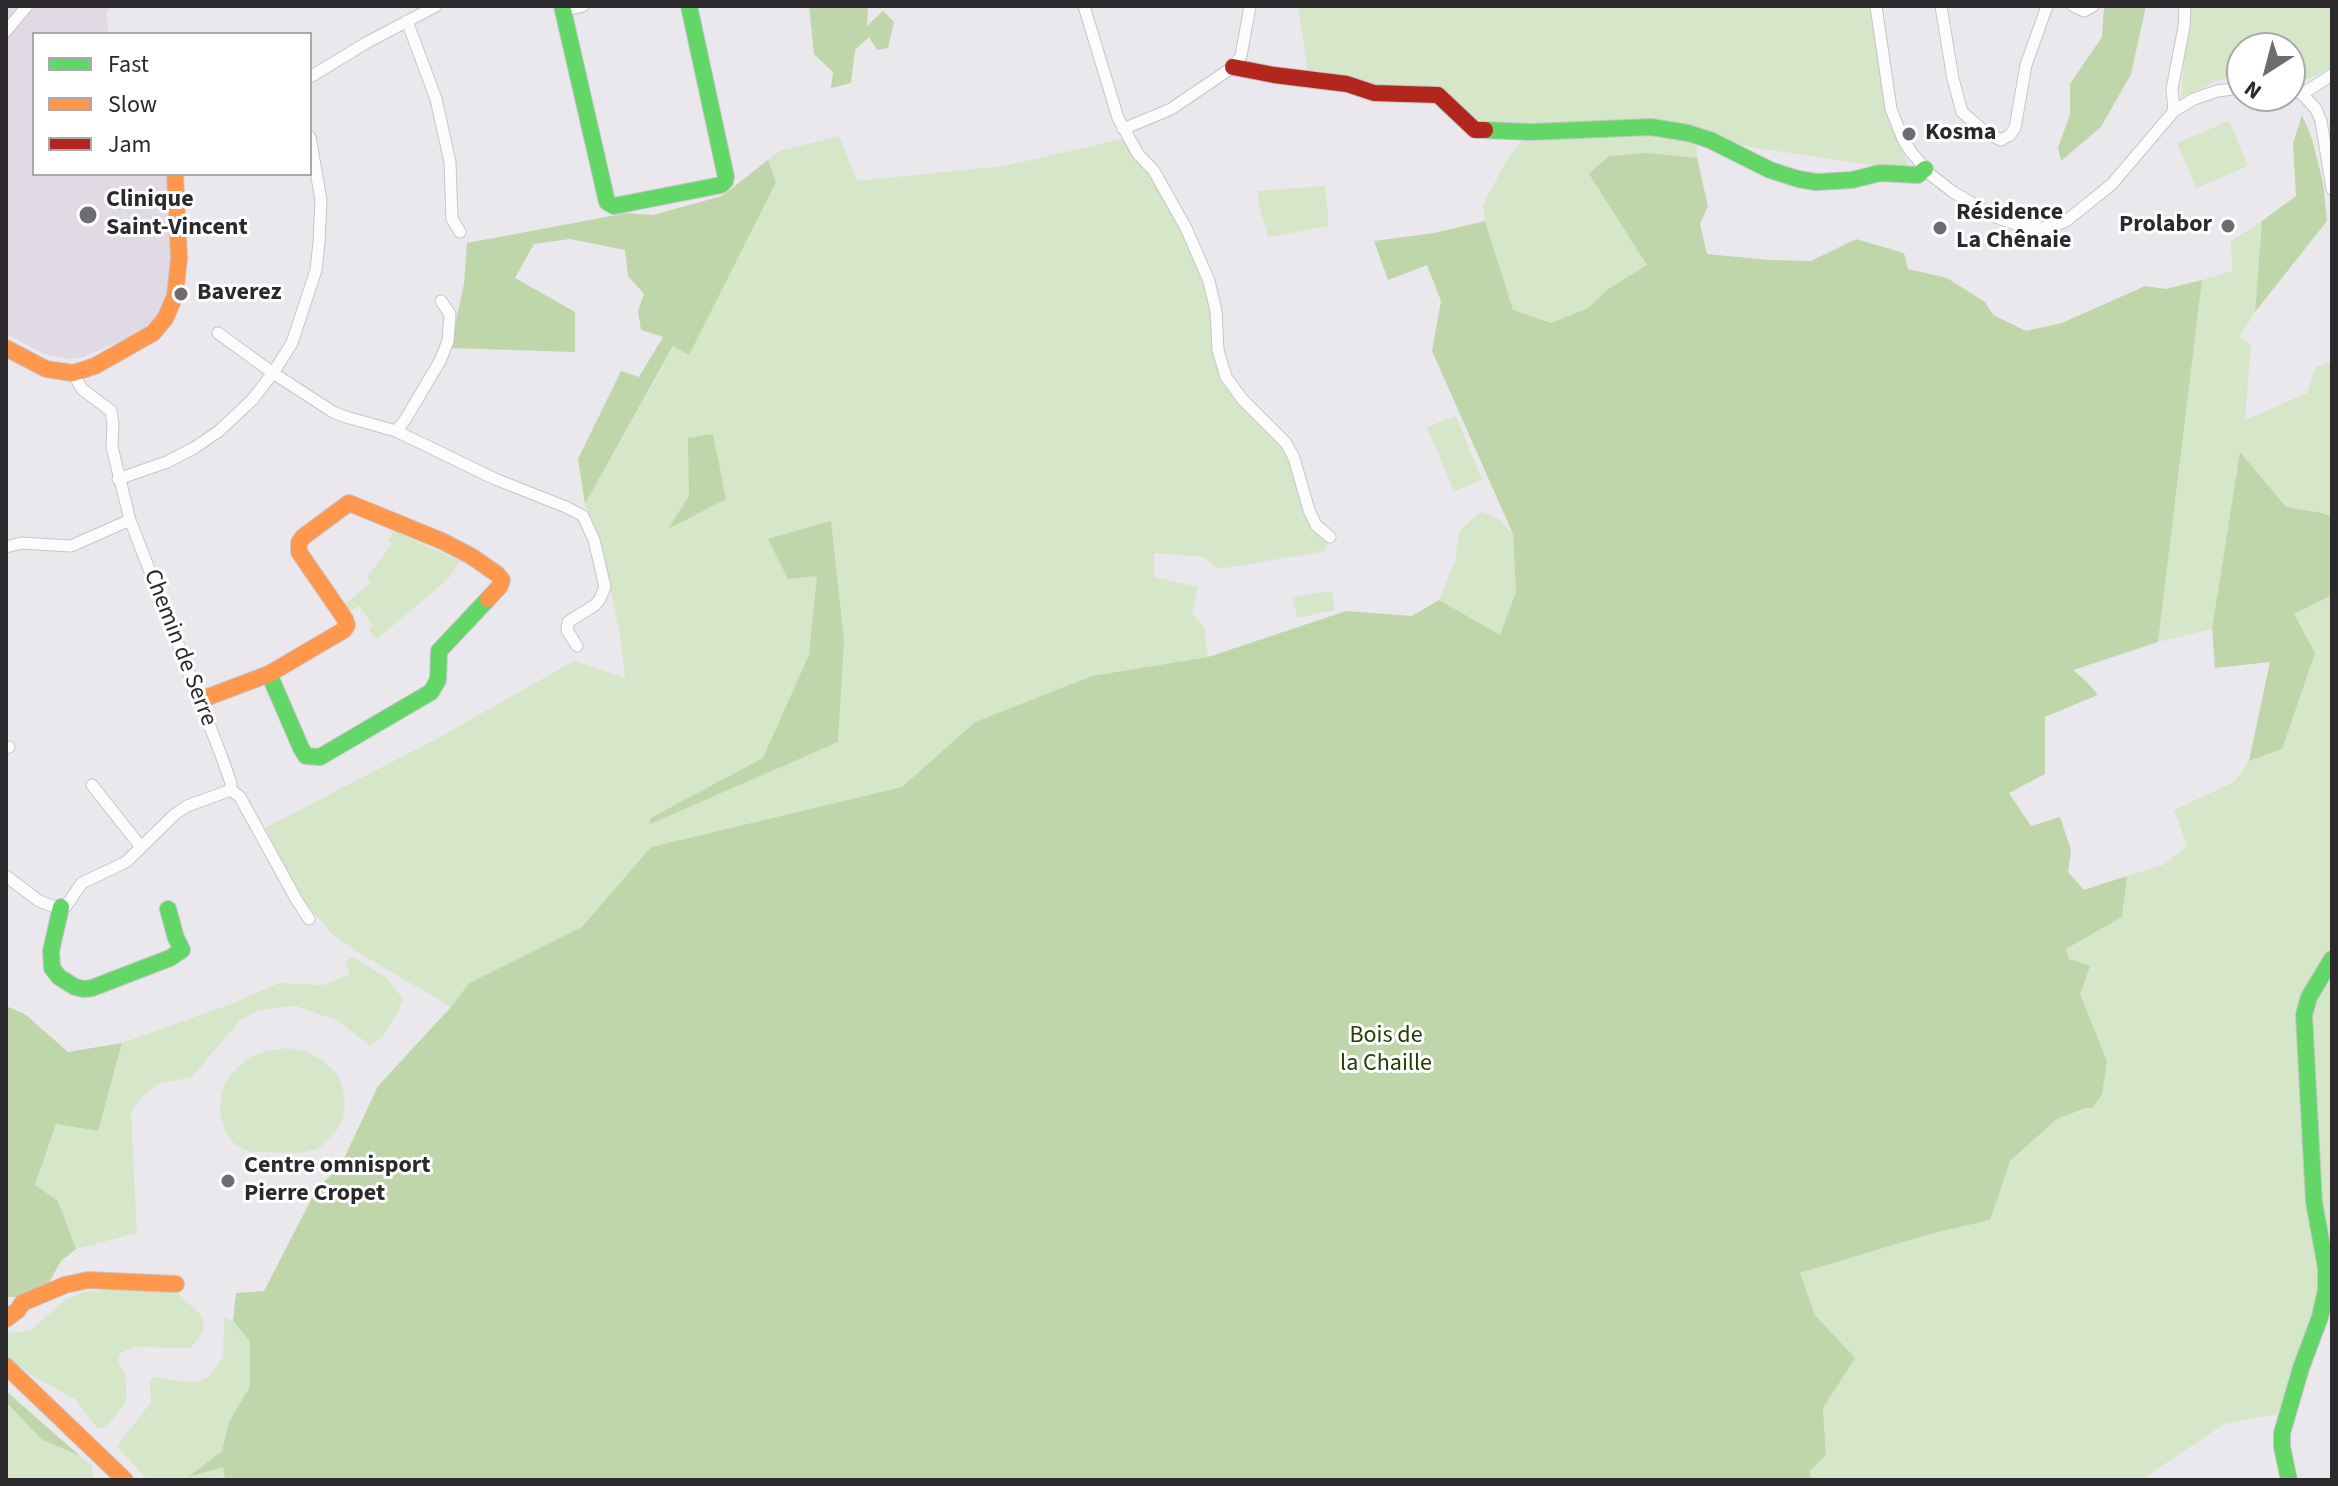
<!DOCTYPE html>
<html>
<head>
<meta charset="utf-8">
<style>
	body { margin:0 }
	#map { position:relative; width:2338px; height:1486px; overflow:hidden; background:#ebe8ed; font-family:"Source Sans 3",sans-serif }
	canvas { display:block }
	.frame { position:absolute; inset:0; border:8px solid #2b292c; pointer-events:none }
	.legend { position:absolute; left:32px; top:32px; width:280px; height:144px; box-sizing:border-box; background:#fff; border:2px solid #aaa9ab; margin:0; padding:10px 14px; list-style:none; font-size:24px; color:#2b292c }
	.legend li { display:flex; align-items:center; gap:16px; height:40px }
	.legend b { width:40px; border:2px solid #aaa9ab }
	.north { position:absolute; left:2226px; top:32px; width:80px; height:80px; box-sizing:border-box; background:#fff; border:2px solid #aaa9ab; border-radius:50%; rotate:216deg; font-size:22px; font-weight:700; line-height:32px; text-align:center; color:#2b292c }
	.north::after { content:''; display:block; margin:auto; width:28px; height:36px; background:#6e6c70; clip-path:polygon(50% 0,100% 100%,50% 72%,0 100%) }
</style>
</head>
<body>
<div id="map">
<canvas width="2338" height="1486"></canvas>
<div class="frame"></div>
<ul class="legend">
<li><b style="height:10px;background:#63d668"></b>Fast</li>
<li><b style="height:10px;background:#ff974d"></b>Slow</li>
<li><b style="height:10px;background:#b3261e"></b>Jam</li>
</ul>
<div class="north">N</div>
</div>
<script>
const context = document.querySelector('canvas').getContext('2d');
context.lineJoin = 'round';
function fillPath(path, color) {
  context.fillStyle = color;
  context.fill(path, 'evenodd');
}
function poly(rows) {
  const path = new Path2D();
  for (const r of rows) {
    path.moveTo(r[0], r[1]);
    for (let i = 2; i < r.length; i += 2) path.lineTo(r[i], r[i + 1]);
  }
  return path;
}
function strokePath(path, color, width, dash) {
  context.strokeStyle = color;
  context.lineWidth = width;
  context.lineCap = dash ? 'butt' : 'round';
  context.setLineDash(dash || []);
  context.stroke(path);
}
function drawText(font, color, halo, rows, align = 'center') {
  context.font = font + ' "Source Sans 3",sans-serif';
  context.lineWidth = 6;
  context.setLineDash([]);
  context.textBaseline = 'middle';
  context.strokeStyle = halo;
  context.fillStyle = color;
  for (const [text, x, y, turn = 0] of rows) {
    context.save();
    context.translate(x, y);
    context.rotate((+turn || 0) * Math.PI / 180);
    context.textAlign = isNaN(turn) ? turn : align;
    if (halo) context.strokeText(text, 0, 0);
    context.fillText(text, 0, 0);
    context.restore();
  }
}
fillPath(poly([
	[6,6,112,6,106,13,109,30,105,34,34,34,34,174,168,174,172,238,170,291,160,314,139,333,83,357,69,359,44,354,6,334]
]), '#dfdae3');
fillPath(poly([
	[1298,6,1869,6,1891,127,1910,167,1884,167,1744,146,1697,132,1697,158,1649,153,1589,174,1648,265,1608,289,1588,308,1550,323,1513,311,1485,221,1483,205,1505,163,1531,129,1476,127,1444,93,1376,88,1308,73],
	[2188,6,2332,6,2332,68,2308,79,2290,77,2290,48,2242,48,2242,76,2218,80,2181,98],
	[2229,121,2248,166,2196,188,2177,143],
	[839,136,857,181,1004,166,1123,139,1150,175,1177,223,1206,283,1213,310,1218,364,1291,459,1327,538,1326,551,1219,569,1204,557,1154,553,1154,577,1198,587,1192,614,1204,627,1208,657,1092,676,975,722,902,787,651,847,582,927,469,983,451,1007,356,951,331,933,303,900,265,828,436,739,574,661,625,678,620,633,600,542,585,504,674,346,688,355,776,182,768,160,780,151],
	[1325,186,1329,226,1268,237,1259,205,1258,191],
	[2262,221,2255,312,2239,338,2251,344,2245,420,2307,393,2316,367,2332,362,2332,517,2322,513,2286,507,2240,453,2212,629,2158,642,2202,280,2232,271,2231,241],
	[1456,416,1482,480,1454,491,1427,427],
	[1482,512,1499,519,1513,534,1516,592,1500,636,1439,600,1455,561,1459,532,1472,519],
	[394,531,460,561,449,578,376,640,369,630,373,626,359,606,348,612,343,605,371,583,367,577,392,544,388,541],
	[1327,591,1332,593,1335,610,1297,618,1293,598],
	[2332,595,2332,1310,2329,1286,2277,1414,2224,1424,2141,1480,1812,1480,1809,1472,1826,1455,1823,1408,1854,1358,1815,1315,1800,1273,1930,1234,1990,1220,2010,1161,2057,1119,2093,1107,2106,1061,2080,994,2066,949,2122,917,2127,876,2163,865,2187,846,2174,810,2234,782,2249,761,2282,749,2293,614],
	[353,957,387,978,403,999,399,1010,383,1037,370,1045,336,1020,296,1006,258,1010,240,1020,192,1077,157,1084,143,1096,131,1112,137,1233,76,1249,58,1201,35,1186,56,1124,98,1131,122,1043,231,1004,279,983,323,985,350,974,345,961],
	[288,1048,304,1051,322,1060,337,1074,343,1089,345,1104,343,1118,337,1130,319,1148,302,1153,251,1152,235,1145,225,1132,220,1113,221,1097,225,1083,237,1068,250,1057,266,1051],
	[144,1287,176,1292,201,1315,204,1326,200,1336,191,1348,134,1347,121,1353,118,1360,125,1375,127,1395,123,1407,106,1427,98,1429,75,1399,34,1377,6,1356,6,1336,11,1332,30,1331,65,1300,83,1292],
	[224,1317,233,1321,250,1341,250,1386,229,1422,222,1451,190,1476,223,1467,225,1480,147,1480,117,1446,151,1402,150,1381,154,1377,195,1383,210,1376,223,1357],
	[6,1402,41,1439,80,1456,92,1466,93,1480,6,1480]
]), '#d6e6c8');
fillPath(poly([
	[809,6,868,6,867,26,883,11,894,22,888,48,877,50,869,37,855,50,851,83,831,88,833,72,814,54],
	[2104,6,2146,6,2131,74,2101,127,2061,161,2058,148,2070,114,2070,84,2102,37],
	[2302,115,2312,139,2323,183,2327,221,2255,312,2262,221,2296,196,2293,144],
	[1649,153,1697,158,1708,206,1700,224,1707,254,1769,260,1811,261,1856,239,1904,253,1908,269,1947,278,1985,302,1993,315,2026,331,2062,323,2145,286,2166,289,2202,280,2158,642,2073,670,2087,682,2098,695,2045,717,2045,774,2009,793,2031,826,2060,817,2071,850,2068,872,2084,890,2127,876,2122,917,2066,949,2069,959,2090,966,2080,994,2107,1061,2102,1094,2093,1108,2087,1108,2057,1119,2010,1161,1990,1220,1930,1234,1800,1273,1815,1315,1855,1358,1823,1408,1826,1455,1809,1472,1812,1480,225,1480,223,1467,188,1477,222,1451,229,1422,250,1386,250,1341,233,1321,236,1293,264,1291,317,1188,340,1167,378,1086,451,1007,469,983,582,927,651,847,902,787,975,722,1092,676,1208,657,1346,611,1412,616,1439,600,1500,635,1516,592,1513,534,1432,351,1441,301,1427,265,1388,280,1374,241,1434,233,1485,221,1513,310,1551,323,1588,308,1608,289,1647,265,1589,174,1609,156],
	[768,160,776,182,689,355,673,346,585,504,578,459,621,371,639,377,663,337,641,330,638,311,644,294,628,276,625,250,570,239,534,244,515,278,575,312,575,352,450,348,464,284,467,243,627,213,653,215,722,196],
	[713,434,726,499,668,529,689,496,688,438],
	[2240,452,2286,507,2322,513,2332,517,2332,595,2294,614,2315,653,2282,749,2249,761,2270,662,2215,668,2212,629],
	[831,521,844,640,838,742,650,824,651,818,763,758,809,655,817,576,788,579,768,539],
	[6,1006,26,1015,68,1052,122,1043,98,1131,56,1124,35,1185,58,1201,76,1249,61,1261,48,1284,16,1297,6,1297],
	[6,1391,80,1456,41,1439,6,1402]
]), '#bfd5aa');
const street = poly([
	[1084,6,1118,118,1138,154,1154,171,1186,228,1209,281,1216,311,1218,350,1226,377,1243,400,1286,443,1294,458,1309,510,1316,525,1330,537],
	[1876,6,1891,109,1903,139,1911,152,1931,175,1953,192,1993,216,2021,226,2043,228,2054,226,2066,221,2112,184,2174,111,2194,99,2217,91,2242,88],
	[1941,6,1953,79,1962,112,1986,133,2001,140,2010,135,2015,128,2026,65,2047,6],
	[2073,6,2084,11,2093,6],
	[563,11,583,6],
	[407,21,436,99,450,162,452,219,460,232],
	[6,31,27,6],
	[310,77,366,43,436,6],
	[2290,90,2302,94,2316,109,2321,121,2332,189],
	[2302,94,2332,75],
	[2174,111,2172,89,2184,27,2185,6],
	[1123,129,1171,109,1233,67,1241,56,1250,6],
	[218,333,273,373,333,412,346,417,396,431,495,479,566,507,583,516,594,540,605,587,600,599,595,605,568,622,567,630,577,646],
	[73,373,82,389,111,411,113,423,112,447,130,520,221,755,231,783,231,790,240,797,296,899,309,919],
	[396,431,405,420,440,361,448,341,450,314,441,301],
	[118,479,167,462,194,448,219,431,252,400,273,373,292,343,316,270,319,242,321,200,310,137],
	[6,547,21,543,71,546,130,520],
	[6,748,9,747],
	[92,785,141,847],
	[6,876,39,901,55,907,66,906,82,883,126,862,174,815,187,806,231,790]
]);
const fast = poly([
	[562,6,607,202,614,206,721,185,725,181,726,177,689,6],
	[1485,130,1531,132,1651,127,1688,133,1710,140,1770,170,1798,179,1816,182,1852,180,1880,173,1918,175,1925,169],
	[269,674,301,748,306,756,320,757,431,692,438,680,439,651,488,599],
	[61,907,51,951,52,968,59,977,75,987,84,989,92,988,170,958,182,950,176,938,168,909],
	[2289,1480,2282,1447,2282,1433,2301,1368,2320,1317,2326,1290,2326,1268,2314,1202,2304,1015,2309,997,2332,959]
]);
const slow = poly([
	[6,348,46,369,73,373,95,366,153,333,165,319,175,296,179,258,175,174],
	[200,700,269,674,344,630,347,625,345,619,299,552,299,543,303,537,349,503,442,541,471,556,497,574,502,580,500,586,488,599],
	[6,1319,18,1310,22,1303,65,1285,88,1280,176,1284],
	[6,1366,125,1480]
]);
const jam = poly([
	[1233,67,1274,75,1347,84,1374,93,1438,95,1475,130,1485,130]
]);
strokePath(street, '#c7c5c8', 13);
strokePath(fast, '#c7c5c8', 18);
strokePath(slow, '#c7c5c8', 18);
strokePath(jam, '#c7c5c8', 18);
strokePath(street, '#fcfcfc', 11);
strokePath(fast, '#63d668', 16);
strokePath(slow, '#ff974d', 16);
strokePath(jam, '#b3261e', 16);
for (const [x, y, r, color] of [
	[1909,134,8,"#6e6c70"],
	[88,215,10,"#6e6c70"],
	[2228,226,8,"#6e6c70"],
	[1940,228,8,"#6e6c70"],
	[181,294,8,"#6e6c70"],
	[228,1181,8,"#6e6c70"]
]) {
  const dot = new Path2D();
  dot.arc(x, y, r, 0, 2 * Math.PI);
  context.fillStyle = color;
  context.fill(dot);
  strokePath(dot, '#fff', 3);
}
drawText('bold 24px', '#2b292c', '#fff', [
	["Kosma",1925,134],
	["Clinique",106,201],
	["Saint-Vincent",106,229],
	["Résidence",1956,214],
	["La Chênaie",1956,242],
	["Prolabor",2212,226,"right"],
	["Baverez",197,294],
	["Centre omnisport",244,1167],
	["Pierre Cropet",244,1195]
], 'left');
drawText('24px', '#2b292c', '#fff', [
	["Chemin de Serre",179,648,69]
]);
drawText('24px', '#243e00', '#fff', [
	["Bois de",1386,1037],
	["la Chaille",1386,1065]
]);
</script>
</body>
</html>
